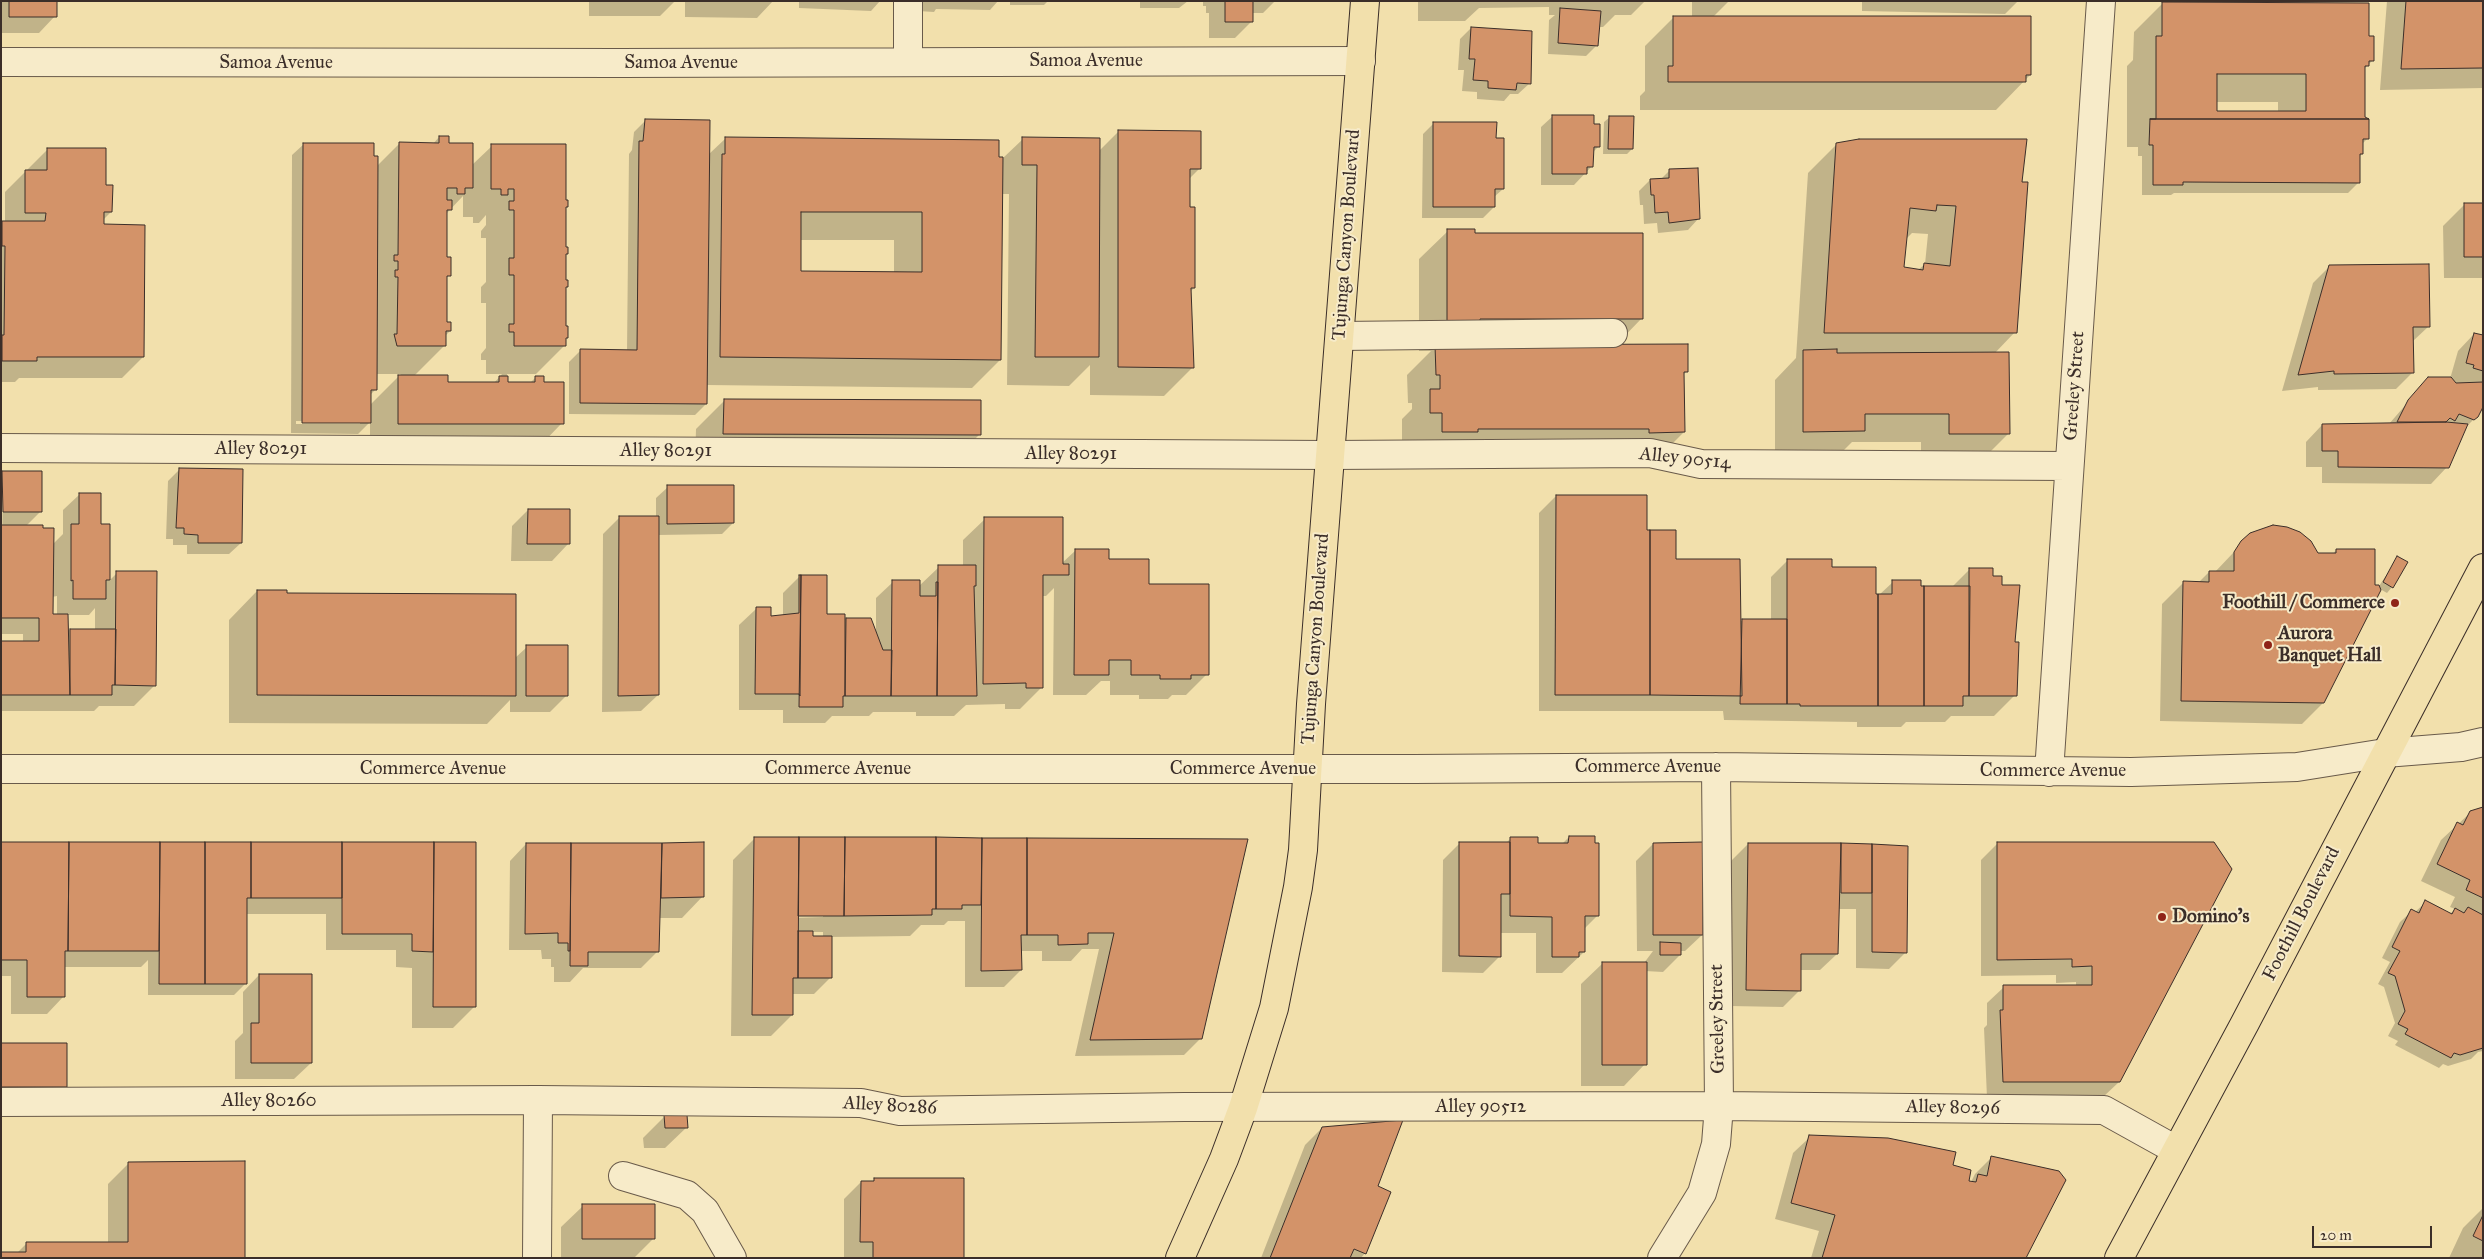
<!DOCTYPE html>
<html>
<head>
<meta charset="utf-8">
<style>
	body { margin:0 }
	#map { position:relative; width:2484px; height:1259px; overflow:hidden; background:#f2e0ac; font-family:"IM FELL Great Primer",serif }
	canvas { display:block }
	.frame { position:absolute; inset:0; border:2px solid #3b2e29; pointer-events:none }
	.scale { position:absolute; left:2312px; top:1226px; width:120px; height:22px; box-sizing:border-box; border:2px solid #3b2e29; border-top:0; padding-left:6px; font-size:15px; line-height:18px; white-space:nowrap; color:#3b2e29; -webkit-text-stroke:4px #f7ebc9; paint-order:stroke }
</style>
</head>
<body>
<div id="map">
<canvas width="2484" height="1259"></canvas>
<div class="frame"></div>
<div class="scale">20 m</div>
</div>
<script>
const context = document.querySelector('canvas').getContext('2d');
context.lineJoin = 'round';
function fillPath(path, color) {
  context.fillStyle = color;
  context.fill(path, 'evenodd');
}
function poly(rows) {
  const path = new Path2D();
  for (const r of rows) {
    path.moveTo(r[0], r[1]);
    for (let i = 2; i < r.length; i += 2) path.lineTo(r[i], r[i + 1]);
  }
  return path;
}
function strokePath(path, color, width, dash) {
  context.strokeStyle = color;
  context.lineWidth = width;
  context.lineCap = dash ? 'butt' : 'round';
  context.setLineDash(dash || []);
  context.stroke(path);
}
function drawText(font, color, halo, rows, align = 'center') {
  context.font = font + ' "IM FELL Great Primer",serif';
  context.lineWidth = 4;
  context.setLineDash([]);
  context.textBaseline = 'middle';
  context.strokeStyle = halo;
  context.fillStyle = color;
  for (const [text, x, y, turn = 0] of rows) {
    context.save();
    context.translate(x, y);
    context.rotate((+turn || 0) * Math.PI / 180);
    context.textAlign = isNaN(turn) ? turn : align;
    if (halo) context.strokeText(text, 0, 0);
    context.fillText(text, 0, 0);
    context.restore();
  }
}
fillPath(poly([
	[1,1,55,1,55,16,39,33,1,33],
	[589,1,675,1,660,16,589,16],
	[685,1,773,1,757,18,685,17],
	[799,1,880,1,871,11,799,8],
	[918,1,998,1,990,10,936,9,934,12,918,11],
	[1010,1,1048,1,1044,5,1010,5],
	[1140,1,1188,1,1179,8,1140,8],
	[1203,1,1275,1,1263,13,1252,13,1252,21,1235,38,1209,38,1209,13,1206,13,1206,6,1203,6],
	[1418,1,1645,1,1631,15,1615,15,1603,27,1598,27,1597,45,1586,56,1548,54,1549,20,1555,15,1549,15,1549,7,1479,8,1465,21,1418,21],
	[1729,1,1713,17,2030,75,1996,110,1640,110,1640,96,1645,91,1645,46,1674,17,1692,17,1692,2,1677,1],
	[1862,1,2018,1,2005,14,1862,11],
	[2387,1,2483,1,2483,88,2380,90],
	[2163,3,2368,38,2373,60,2364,69,2364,120,2368,138,2362,144,2362,154,2359,157,2359,182,2348,193,2174,193,2171,195,2142,195,2142,156,2138,156,2138,147,2127,147,2127,66,2133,60,2134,32],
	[2216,102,2278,102,2278,112,2216,112],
	[1471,28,1530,83,1518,94,1510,94,1504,101,1477,99,1477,92,1462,91,1464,70,1458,70,1460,39],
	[1553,116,1599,146,1593,152,1592,166,1574,185,1541,185,1541,127],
	[1610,117,1632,149,1627,154,1603,154,1604,122],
	[646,120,708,155,726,138,1003,158,1023,139,1099,151,1119,131,1200,168,1189,179,1194,288,1190,292,1193,367,1164,396,1090,395,1090,365,1069,386,1007,385,1009,194,1002,194,1000,360,972,388,706,385,706,404,695,415,569,414,569,362,581,350,627,351,629,154,632,150,634,132],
	[800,240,894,240,894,273,800,273],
	[1434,123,1495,139,1503,189,1494,197,1494,207,1483,218,1422,218,1423,134],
	[439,137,472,165,492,146,564,201,567,207,564,209,564,248,567,253,564,256,564,281,567,287,564,289,564,327,567,337,564,340,564,346,536,374,507,374,507,383,530,383,536,377,543,383,562,423,534,452,370,452,370,422,358,434,291,433,292,155,304,144,372,157,376,167,399,144,433,144],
	[463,196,463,217,473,217,473,223,479,223,486,215,486,225,481,231,481,238,486,238,486,282,481,287,481,303,486,303,486,348,481,354,481,360,486,360,486,374,502,374,494,383,447,383,414,376,445,345,445,336,450,331,445,323,445,279,449,275,445,258,446,214],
	[376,374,401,374,370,405,370,395,376,389],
	[296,421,360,422,360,424,296,424],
	[1837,144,2021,183,2015,332,1994,354,2009,433,1980,462,1921,462,1921,442,1852,442,1835,459,1775,460,1775,380,1796,358,1808,173],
	[1912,233,1928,234,1925,264,1918,270,1902,269,1906,239],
	[48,149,105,187,111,212,103,220,143,357,122,378,19,378,15,382,1,382,1,223,5,222,5,192],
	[1670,170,1699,218,1688,230,1658,233,1657,223,1644,224,1643,205,1640,205,1639,191,1650,180,1660,180],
	[2483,204,2483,278,2444,278,2443,226,2464,205],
	[1448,231,1474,234,1642,318,1615,346,1687,371,1683,375,1684,432,1655,461,1414,461,1414,441,1402,441,1402,419,1412,409,1412,403,1408,403,1407,375,1431,351,1419,351,1419,259],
	[2329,267,2429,326,2412,342,2413,372,2396,389,2318,390,2318,387,2282,391,2313,283],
	[2474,334,2483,336,2483,404,2477,416,2465,428,2447,467,2431,484,2322,483,2322,467,2306,467,2306,442,2322,425,2389,424,2428,379,2450,379,2458,351],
	[724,401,980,434,951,463,695,462,696,429],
	[179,470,241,543,229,554,187,554,187,545,173,545,173,539,166,539,168,481],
	[3,472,41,511,26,526,53,544,63,534,63,510,80,494,99,525,109,525,109,581,117,573,155,685,134,706,99,706,94,711,1,711,1,642,23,642,23,634,1,634],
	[57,596,57,615,52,615,52,597],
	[95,608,95,630,67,630,67,615,89,615],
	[668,487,733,523,722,534,658,535,658,695,641,711,602,712,603,534,620,517,656,517,656,498],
	[1556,496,1646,531,1738,621,1771,620,1771,577,1787,561,1831,568,1875,595,1879,595,1893,582,1920,587,1952,587,1970,569,1992,578,2001,586,2014,643,2015,695,1994,716,1951,716,1945,722,1906,722,1901,727,1857,727,1857,722,1724,720,1723,711,1539,711,1539,513],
	[528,510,568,544,552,561,511,561,512,526],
	[985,519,1061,564,1076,550,1108,560,1148,585,1207,674,1186,695,1172,695,1168,699,1139,699,1139,695,1110,695,1110,681,1101,681,1086,695,1053,695,1054,588,1046,596,1041,596,1041,688,1020,709,1005,709,1005,704,966,705,954,716,916,716,916,712,873,712,869,716,832,716,825,723,783,723,783,710,739,710,739,625,756,609,770,618,783,616,783,593,799,577,826,615,845,619,870,619,876,634,876,598,893,582,918,587,939,567,963,567,963,540],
	[2251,534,2318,555,2332,555,2336,550,2374,586,2379,586,2398,558,2392,587,2387,593,2380,589,2323,703,2302,724,2160,721,2162,604,2183,583,2198,583,2209,572,2215,572],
	[257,591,286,594,515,658,527,647,567,695,550,712,510,712,510,700,487,724,229,723,229,620],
	[2483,809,2483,1051,2478,1052,2471,1059,2448,1066,2443,1064,2439,1068,2395,1045,2398,1041,2388,1036,2395,1023,2384,987,2378,984,2390,962,2382,958,2400,922,2412,911,2415,912,2426,902,2450,914,2455,909,2450,907,2455,897,2421,881,2441,840,2470,813],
	[1569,837,1598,915,1584,929,1584,952,1562,973,1536,973,1536,933,1500,933,1500,956,1483,973,1442,972,1443,860,1460,843,1505,844,1511,838,1537,844,1562,844],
	[754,839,937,839,1246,840,1201,1038,1184,1055,1075,1056,1099,949,1082,949,1071,961,1042,961,1042,951,1020,951,1021,970,1004,987,965,987,965,921,948,921,944,925,921,925,910,936,831,937,831,977,814,994,792,994,792,1015,771,1036,731,1036,733,860],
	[792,915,823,915,823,917,792,918],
	[812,932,823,932,823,937,812,937],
	[1,843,475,844,475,1006,453,1028,412,1028,412,968,396,967,396,950,326,950,326,914,245,914,245,984,234,995,148,995,148,960,141,967,63,967,63,997,47,1014,11,1014,11,976,1,976],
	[526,844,703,844,703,896,682,918,658,918,657,952,641,968,583,968,570,982,554,982,554,967,551,967,551,959,542,959,541,950,509,950,510,861],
	[1653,844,1702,935,1685,951,1680,951,1680,955,1663,972,1645,971,1645,1064,1624,1086,1581,1086,1581,984,1603,963,1644,963,1653,951,1637,951,1636,861],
	[1748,844,1906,847,1906,952,1889,969,1856,968,1856,909,1837,909,1837,954,1820,970,1800,970,1800,990,1783,1007,1730,1006,1731,861],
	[1997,844,2230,869,2119,1082,2102,1098,1987,1098,1984,1028,1987,1025,1987,1003,2004,987,2076,986,2076,982,2056,983,2056,975,1981,976,1981,860],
	[259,975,311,1063,294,1079,235,1079,235,1041,243,1033,243,992],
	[1,1044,65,1087,54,1098,1,1098],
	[664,1117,687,1127,665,1148,644,1148,643,1138],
	[1322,1128,1376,1187,1365,1253,1361,1258,1261,1258,1305,1145],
	[1810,1137,1951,1166,1971,1182,1975,1174,1992,1157,2025,1258,1811,1258,1819,1231,1775,1219,1793,1153],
	[129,1163,243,1258,17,1253,27,1243,108,1243,108,1184],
	[874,1180,963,1258,844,1258,844,1199,861,1182,872,1182],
	[583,1206,654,1238,634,1258,561,1258,561,1227],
	[2483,1208,2483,1258,2449,1258,2463,1228]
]), '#0003');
const building = poly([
	[9,1,57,1,57,17,9,17,9,1],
	[1225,1,1253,1,1253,22,1225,22,1225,1],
	[2406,1,2483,1,2483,68,2401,69,2406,1],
	[2162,2,2369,3,2369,36,2374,36,2374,61,2369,61,2369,66,2365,66,2365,117,2369,119,2150,119,2156,119,2156,36,2162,36,2162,2],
	[2217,74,2306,74,2306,111,2217,111,2217,74],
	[1560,8,1601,11,1598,46,1558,43,1560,8],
	[1673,16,2031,16,2031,75,2026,75,2026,82,1668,82,1668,66,1673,66,1673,16],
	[1471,27,1532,31,1531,84,1517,83,1516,90,1488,88,1488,81,1473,80,1475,59,1469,59,1471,27],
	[1552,115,1594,115,1594,124,1600,124,1600,147,1594,147,1593,167,1587,167,1587,174,1552,174,1552,115],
	[1609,116,1634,116,1633,149,1608,149,1609,116],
	[645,119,710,120,707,404,580,403,580,349,637,350,639,141,643,141,645,119],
	[2150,119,2369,119,2369,139,2363,139,2363,154,2360,154,2360,183,2183,182,2183,185,2153,185,2153,145,2149,145,2150,119],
	[1433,122,1497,122,1496,138,1504,138,1504,189,1495,189,1495,207,1433,207,1433,122],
	[1118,130,1201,131,1201,169,1190,169,1190,207,1195,207,1195,288,1191,288,1194,368,1118,367,1118,130],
	[439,136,449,136,449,143,473,143,473,188,465,188,465,194,457,194,457,188,447,188,447,200,452,200,452,210,447,210,447,257,451,257,451,276,447,276,447,322,451,322,451,331,446,331,446,346,397,346,394,334,397,334,398,277,395,277,395,270,398,270,398,261,394,261,394,255,398,255,399,142,439,143,439,136],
	[725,137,999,140,999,157,1003,157,1001,360,720,357,722,154,725,154,725,137],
	[801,212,922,212,922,272,801,271,801,212],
	[1022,137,1100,138,1099,357,1035,357,1037,165,1022,165,1022,137],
	[1859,139,2027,139,2022,182,2028,182,2017,333,1824,333,1836,143,1859,139],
	[1937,205,1956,206,1950,266,1924,263,1923,270,1904,267,1910,208,1936,211,1937,205],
	[303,143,374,143,374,156,378,156,377,390,371,390,371,423,302,423,303,143],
	[491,144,566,144,566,200,568,200,568,207,566,207,566,247,568,247,568,254,566,254,566,280,568,280,568,287,566,287,566,326,568,326,568,338,566,338,566,346,514,346,514,332,509,332,509,324,514,324,514,275,509,275,509,258,514,258,514,210,509,210,509,201,514,201,514,189,508,189,508,195,501,195,501,189,491,189,491,144],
	[47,148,106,148,106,185,113,185,112,212,104,212,104,224,145,225,144,357,37,357,37,361,2,361,2,335,4,335,5,246,2,246,2,221,45,221,46,213,25,213,25,170,47,170,47,148],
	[1698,168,1700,219,1669,223,1668,212,1655,213,1654,195,1651,195,1650,179,1669,178,1669,169,1698,168],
	[2464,203,2483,203,2483,257,2464,257,2464,203],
	[1447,229,1475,229,1475,233,1643,233,1643,319,1480,319,1480,323,1447,323,1447,229],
	[2429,264,2430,327,2413,327,2414,373,2334,374,2334,371,2298,375,2329,265,2429,264],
	[2474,333,2483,335,2483,371,2473,368,2474,365,2466,363,2474,333],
	[1688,344,1688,372,1684,372,1685,432,1649,433,1649,429,1478,429,1478,432,1442,432,1442,413,1430,413,1430,389,1440,389,1440,375,1436,375,1435,345,1688,344],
	[1837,349,1837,353,2009,352,2010,434,1949,434,1949,414,1865,414,1865,431,1803,432,1803,350,1837,349],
	[398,375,448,375,448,382,499,382,499,376,508,376,508,382,535,382,535,376,544,376,544,382,564,382,564,424,398,424,398,375],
	[2428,377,2451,377,2456,383,2483,382,2483,407,2478,417,2474,420,2459,414,2455,421,2450,418,2446,422,2397,422,2408,400,2428,377],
	[724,399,981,400,981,435,723,434,724,399],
	[2446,422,2468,424,2449,468,2338,467,2338,451,2322,451,2322,424,2446,422],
	[179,468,243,469,242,543,198,543,198,535,184,534,184,528,176,528,179,468],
	[2,471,42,471,42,512,3,512,2,471],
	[667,485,734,485,734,523,667,524,667,485],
	[79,493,101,493,101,524,110,524,110,580,106,580,106,599,73,599,73,580,71,581,71,524,79,524,79,493],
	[1556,495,1647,495,1647,530,1650,530,1650,695,1555,695,1556,495],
	[528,509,570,509,570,544,527,544,528,509],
	[619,516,659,516,659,695,618,696,619,516],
	[984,517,1063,517,1063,564,1069,564,1069,575,1043,575,1043,688,1026,688,1026,683,983,684,984,517],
	[1,525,43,525,43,528,54,528,53,614,68,614,70,695,1,695,1,641,39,641,39,618,1,618,1,525],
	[2273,525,2287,527,2300,532,2311,541,2318,553,2336,553,2336,549,2375,549,2375,585,2379,585,2381,590,2324,703,2181,701,2183,581,2209,582,2209,571,2234,571,2234,552,2241,541,2250,533,2273,525],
	[1650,530,1676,530,1676,559,1740,559,1742,696,1650,695,1650,530],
	[1075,549,1109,549,1109,559,1149,559,1149,584,1209,584,1209,675,1191,675,1191,679,1160,679,1160,675,1131,675,1131,660,1109,660,1109,675,1074,675,1075,549],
	[2397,556,2408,562,2393,588,2383,582,2397,556],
	[1787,559,1832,559,1832,567,1876,567,1876,594,1878,594,1878,706,1800,706,1800,704,1787,704,1787,559],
	[938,565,976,565,976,586,974,586,977,696,937,696,938,565],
	[1969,568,1993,568,1993,576,2002,576,2002,585,2020,585,2015,642,2019,642,2017,696,1969,696,1969,568],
	[116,571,157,571,156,686,115,685,116,571],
	[799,575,801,575,800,696,799,694,755,694,756,607,771,607,771,616,799,613,799,575],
	[801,575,827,575,827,614,845,614,845,696,843,696,843,707,799,707,801,575],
	[892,580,920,580,920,596,936,596,936,582,938,582,937,696,891,696,892,580],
	[1892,580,1921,580,1921,586,1924,586,1924,706,1878,706,1878,594,1892,594,1892,580],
	[1924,586,1970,586,1969,696,1963,696,1963,706,1924,706,1924,586],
	[257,590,287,590,287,593,516,594,516,696,257,695,257,590],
	[846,618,871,618,883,650,892,650,891,696,845,696,846,618],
	[1742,619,1787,619,1787,704,1740,704,1742,619],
	[70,629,116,629,115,685,112,685,112,695,70,695,70,629],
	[526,645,568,645,568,696,526,696,526,645],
	[2483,807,2483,898,2466,890,2470,880,2437,864,2457,822,2463,825,2470,811,2483,807],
	[1569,836,1595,836,1595,843,1599,843,1599,916,1585,916,1585,952,1579,952,1579,957,1552,957,1552,917,1510,916,1510,837,1538,837,1538,843,1568,843,1569,836],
	[754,837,799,837,798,978,793,978,793,1015,752,1015,754,837],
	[799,837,845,837,844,916,798,916,799,837],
	[845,837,936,837,936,909,932,909,932,915,844,916,845,837],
	[936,837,982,838,981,905,962,905,962,909,936,909,936,837],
	[982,838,1027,838,1027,935,1021,935,1022,970,981,971,982,838],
	[1027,838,1248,839,1202,1039,1090,1040,1114,933,1088,933,1088,944,1058,945,1058,935,1027,935,1027,838],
	[1,842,69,842,68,951,65,951,65,997,27,997,27,960,1,960,1,842],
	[69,842,160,842,159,951,68,951,69,842],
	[160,842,205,842,205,984,159,984,160,842],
	[205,842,251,842,251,898,247,898,247,984,205,984,205,842],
	[251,842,342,842,342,898,251,898,251,842],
	[342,842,434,842,433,952,412,951,412,934,342,934,342,842],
	[434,842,476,842,476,1007,433,1007,434,842],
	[704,842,704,897,661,898,662,843,704,842],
	[1459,842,1510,842,1510,894,1501,894,1501,957,1459,956,1459,842],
	[1703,842,1703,935,1653,935,1653,843,1703,842],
	[1997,842,2214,842,2232,869,2120,1082,2003,1082,2000,1010,2003,1010,2003,985,2092,985,2092,966,2072,967,2072,959,1997,960,1997,842],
	[526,843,571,843,570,951,568,951,568,943,558,943,558,933,525,934,526,843],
	[571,843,662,843,659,952,588,952,588,966,570,966,571,843],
	[1748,843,1841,843,1838,954,1801,954,1801,991,1746,990,1748,843],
	[1841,843,1872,844,1872,893,1841,893,1841,843],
	[1872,844,1908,846,1907,953,1872,952,1872,844],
	[2425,900,2452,914,2455,908,2464,913,2468,907,2483,915,2483,1048,2460,1055,2454,1053,2451,1058,2405,1034,2408,1029,2398,1024,2405,1011,2395,976,2388,973,2400,951,2392,947,2411,909,2419,913,2425,900],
	[798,931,813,931,813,936,832,936,832,978,798,978,798,931],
	[1660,942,1681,943,1681,955,1660,955,1660,942],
	[1602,962,1647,962,1647,1065,1602,1065,1602,962],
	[259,974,312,974,312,1063,251,1063,251,1023,259,1023,259,974],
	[1,1043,67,1043,67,1087,1,1087,1,1043],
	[664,1115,687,1115,688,1128,665,1128,664,1115],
	[1403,1120,1378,1186,1391,1192,1366,1254,1354,1249,1350,1258,1270,1258,1322,1127,1403,1120],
	[1809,1135,1888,1138,1956,1152,1953,1165,1971,1170,1969,1181,1976,1182,1978,1174,1987,1176,1991,1156,2059,1171,2066,1180,2026,1258,1822,1258,1835,1215,1791,1203,1809,1135],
	[245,1161,245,1258,1,1258,1,1252,26,1252,26,1242,128,1242,128,1162,245,1161],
	[874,1178,964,1178,964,1258,873,1258,873,1242,860,1242,861,1181,874,1181,874,1178],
	[582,1204,655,1204,655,1239,582,1239,582,1204],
	[2483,1215,2483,1241,2473,1236,2483,1215]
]);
fillPath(building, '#d39369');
strokePath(building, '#3b2e29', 1);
const minor = poly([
	[1,62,619,63,1361,61],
	[908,62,908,1],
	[1340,336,1613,333],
	[1,448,1330,455,1650,453,1701,464,2069,466],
	[1,769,1414,769,1716,767,2131,772,2297,767,2385,753,2461,747,2483,742],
	[2049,772,2101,1],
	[1,1102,538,1100,861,1103,900,1111,1184,1107,1719,1106,2104,1110,2176,1150],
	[623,1176,687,1195,705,1211,732,1258],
	[537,1258,538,1100],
	[1662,1258,1702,1193,1716,1144,1719,1106,1716,767]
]);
const major = poly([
	[1180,1258,1224,1159,1243,1108,1274,1008,1298,887,1303,850,1311,704,1365,1],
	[2119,1258,2245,1023,2483,568]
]);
strokePath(minor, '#695a4a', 30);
strokePath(major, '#3b2e29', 30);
strokePath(minor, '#f7ebc9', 28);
strokePath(major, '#f2e0ac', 28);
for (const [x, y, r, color] of [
	[2395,603,5,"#8f2418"],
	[2268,645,5,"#8f2418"],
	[2162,917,5,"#8f2418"]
]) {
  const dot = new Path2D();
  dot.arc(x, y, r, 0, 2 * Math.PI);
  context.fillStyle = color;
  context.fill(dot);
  strokePath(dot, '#f7ebc9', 2);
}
drawText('19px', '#3b2e29', '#f7ebc9', [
	["Samoa Avenue",1086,61],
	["Samoa Avenue",276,63],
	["Samoa Avenue",681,63],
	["Tujunga Canyon Boulevard",1347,235,-86],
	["Greeley Street",2075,386,-86],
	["Alley 80291",261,449],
	["Alley 80291",666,451],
	["Alley 80291",1071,454],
	["Alley 90514",1685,459,6],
	["Tujunga Canyon Boulevard",1316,639,-86],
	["Commerce Avenue",1648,767],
	["Commerce Avenue",433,769],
	["Commerce Avenue",838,769],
	["Commerce Avenue",1243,769],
	["Commerce Avenue",2053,771],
	["Foothill Boulevard",2302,914,-63],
	["Greeley Street",1718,1019,-91],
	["Alley 80260",269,1101],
	["Alley 80286",890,1106,3],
	["Alley 90512",1481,1107],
	["Alley 80296",1953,1108,1]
]);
drawText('bold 19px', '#3b2e29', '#f7ebc9', [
	["Foothill / Commerce",2385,603,"right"],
	["Aurora",2278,634],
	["Banquet Hall",2278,656],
	["Domino's",2172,917]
], 'left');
</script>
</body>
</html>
